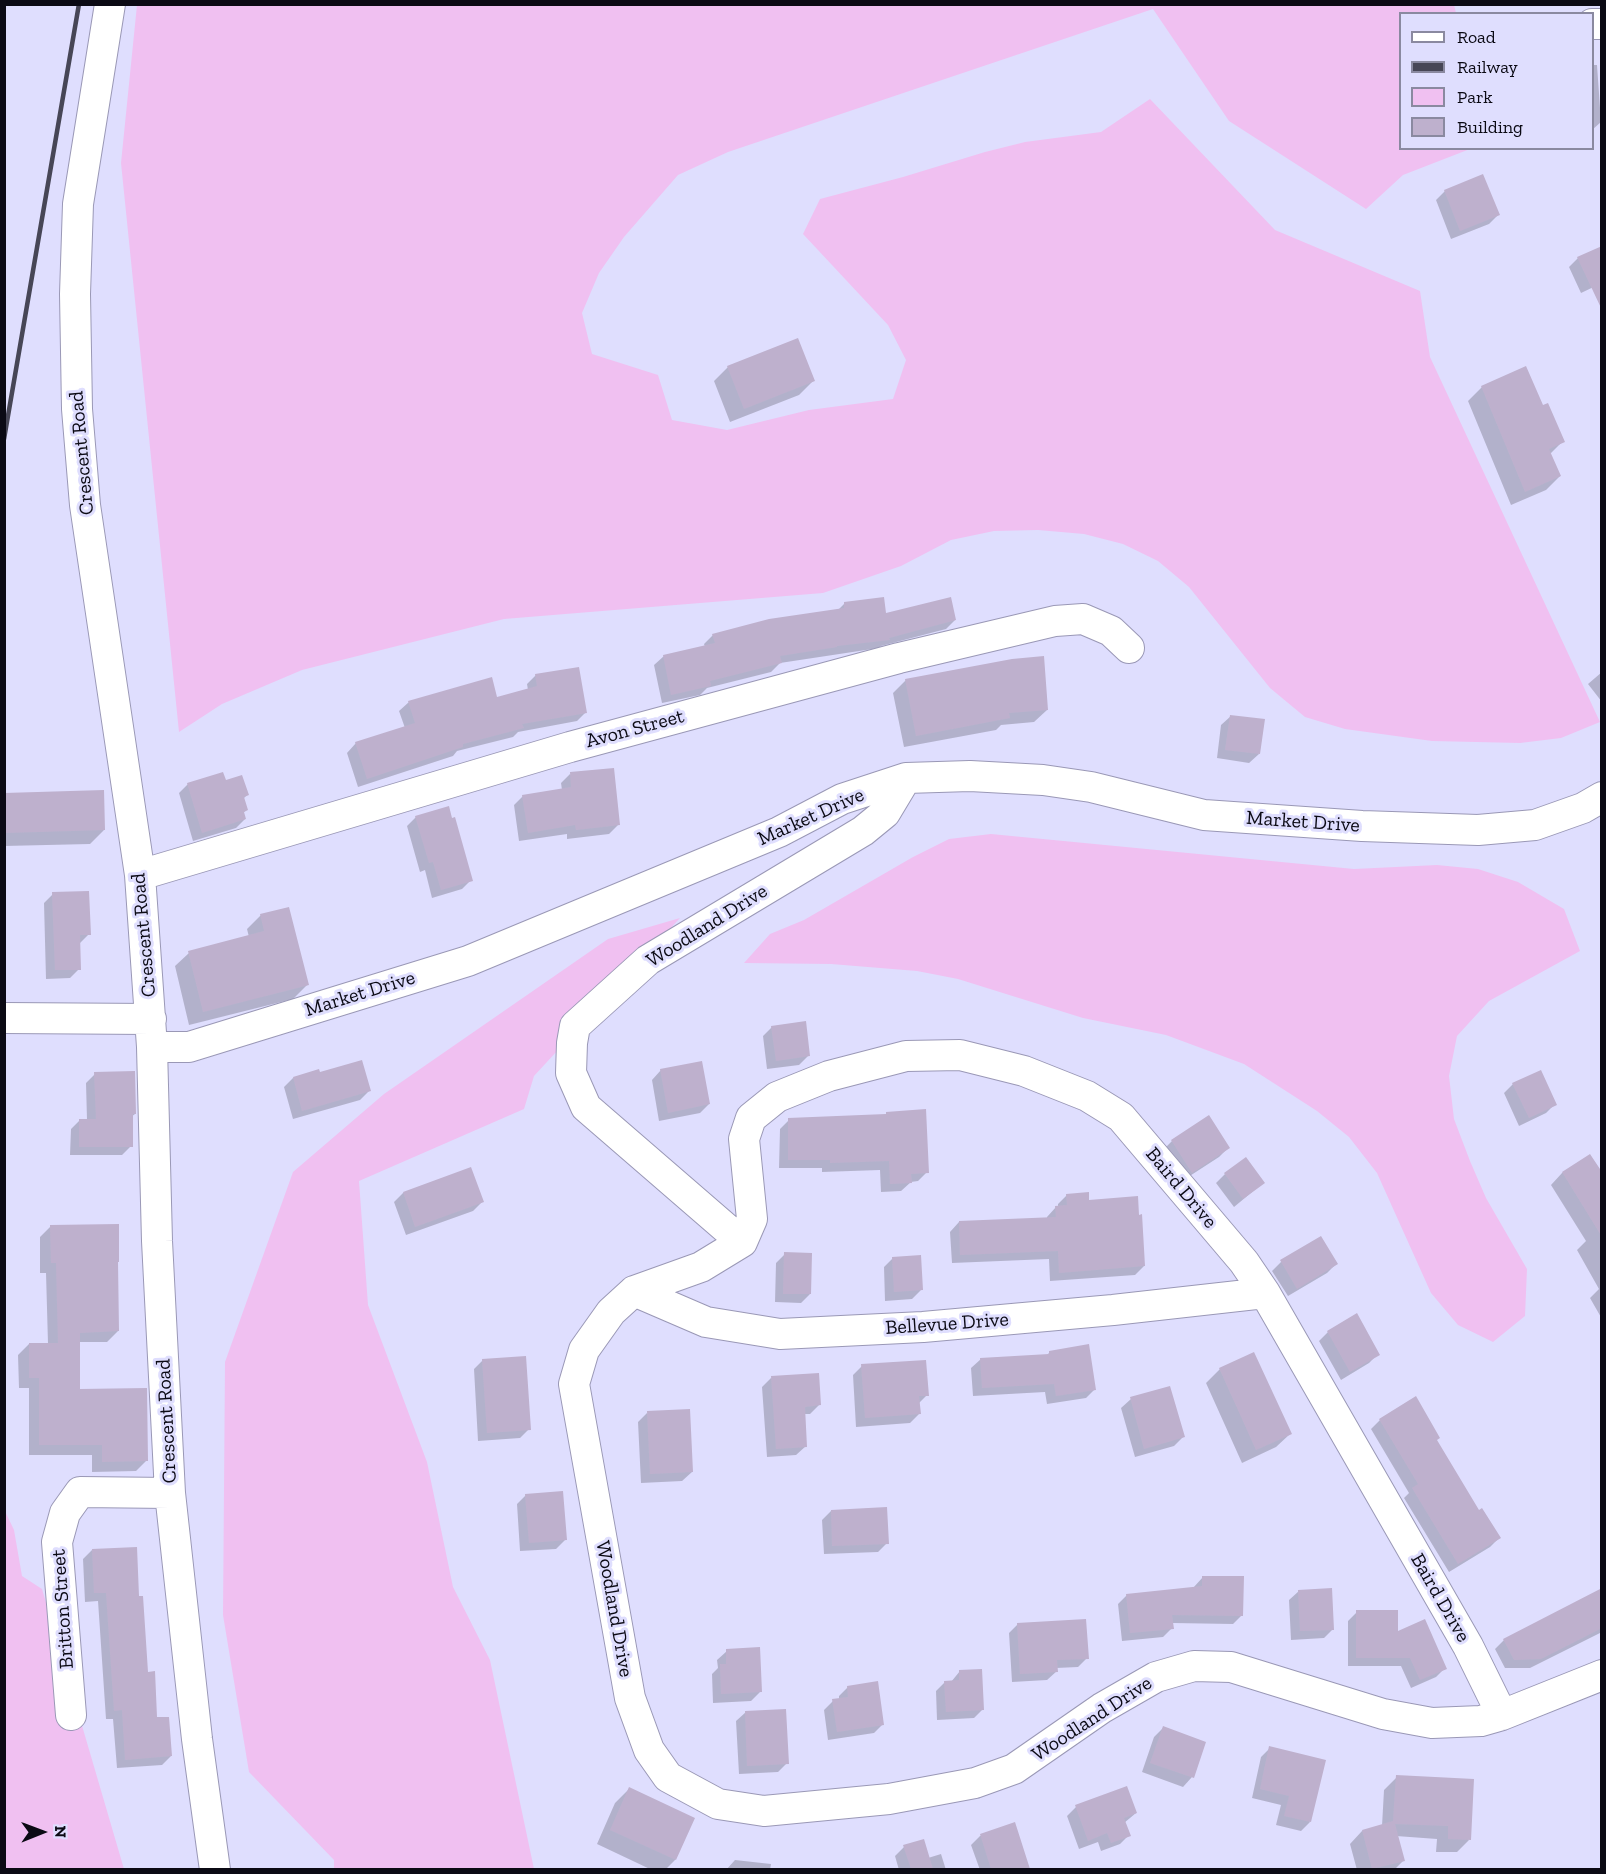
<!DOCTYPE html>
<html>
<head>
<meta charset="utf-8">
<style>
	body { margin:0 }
	#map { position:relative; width:1606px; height:1874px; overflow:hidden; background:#dfdefe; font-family:"Zilla Slab",serif }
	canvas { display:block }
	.frame { position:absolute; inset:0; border:6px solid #0b0a14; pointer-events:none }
	.legend { position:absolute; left:1399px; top:12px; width:195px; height:138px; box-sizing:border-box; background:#dfdefe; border:2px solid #8a89a0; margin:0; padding:8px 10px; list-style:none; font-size:18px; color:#0b0a14 }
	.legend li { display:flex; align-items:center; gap:12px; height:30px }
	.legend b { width:30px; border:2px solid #8a89a0 }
	.north { position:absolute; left:12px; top:1802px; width:60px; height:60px; -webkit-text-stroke:4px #dfdefe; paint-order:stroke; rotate:89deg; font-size:16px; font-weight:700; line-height:24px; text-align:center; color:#0b0a14 }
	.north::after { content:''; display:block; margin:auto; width:21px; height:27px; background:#0b0a14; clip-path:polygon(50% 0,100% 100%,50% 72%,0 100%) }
</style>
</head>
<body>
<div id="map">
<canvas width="1606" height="1874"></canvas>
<div class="frame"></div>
<ul class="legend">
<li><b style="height:8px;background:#fff"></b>Road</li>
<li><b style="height:8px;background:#474656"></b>Railway</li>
<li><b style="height:16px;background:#f0c0f1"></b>Park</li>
<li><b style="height:16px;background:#beb0cd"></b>Building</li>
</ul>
<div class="north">N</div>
</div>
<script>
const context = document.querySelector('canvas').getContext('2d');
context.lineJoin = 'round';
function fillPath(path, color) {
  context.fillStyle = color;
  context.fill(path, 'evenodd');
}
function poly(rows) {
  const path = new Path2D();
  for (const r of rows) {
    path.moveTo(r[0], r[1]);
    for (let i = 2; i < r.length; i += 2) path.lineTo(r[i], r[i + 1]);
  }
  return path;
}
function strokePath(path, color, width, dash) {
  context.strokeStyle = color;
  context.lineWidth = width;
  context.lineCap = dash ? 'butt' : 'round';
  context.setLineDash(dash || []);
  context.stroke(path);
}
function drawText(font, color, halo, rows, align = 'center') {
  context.font = font + ' "Zilla Slab",serif';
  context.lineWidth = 6;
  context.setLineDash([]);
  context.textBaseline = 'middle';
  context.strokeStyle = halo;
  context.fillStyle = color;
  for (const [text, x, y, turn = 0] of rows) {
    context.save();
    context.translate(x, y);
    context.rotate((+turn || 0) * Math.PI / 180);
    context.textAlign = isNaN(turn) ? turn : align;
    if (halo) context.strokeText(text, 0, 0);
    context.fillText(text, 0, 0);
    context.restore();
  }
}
fillPath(poly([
	[137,5,1454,5,1456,13,1400,14,1400,148,1470,149,1403,175,1366,209,1229,121,1153,9,728,152,678,175,624,237,599,273,582,313,592,354,658,375,672,420,727,430,809,410,893,399,906,360,888,325,803,234,820,199,903,177,985,152,1025,142,1101,132,1150,99,1275,230,1420,291,1430,357,1600,722,1561,738,1520,743,1432,741,1345,729,1305,717,1270,688,1189,587,1158,561,1123,544,1084,534,1038,530,994,531,951,540,901,566,823,593,504,619,302,670,222,704,179,732,121,163],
	[991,834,1354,869,1437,865,1478,869,1518,882,1564,909,1580,951,1489,1001,1457,1036,1449,1076,1454,1119,1470,1161,1486,1198,1527,1269,1525,1316,1493,1342,1458,1325,1431,1293,1377,1173,1349,1137,1317,1111,1244,1064,1166,1035,1083,1018,958,979,917,971,831,964,744,963,770,934,804,920,913,857,949,839],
	[680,918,534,1076,524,1109,359,1181,368,1305,427,1462,453,1587,490,1660,534,1869,334,1869,334,1860,249,1772,223,1615,225,1362,293,1172,384,1094,608,939],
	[4,1509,14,1530,22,1576,42,1589,124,1869,5,1869]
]), '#f0c0f1');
fillPath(poly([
	[1592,65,1597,65,1601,122,1592,130],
	[1445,191,1498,215,1489,224,1451,239,1436,200],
	[1578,258,1602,283,1581,293,1569,267],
	[728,367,813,381,799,395,730,422,714,381],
	[1482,387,1563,441,1550,454,1560,476,1546,490,1511,505,1468,401],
	[844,604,885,615,955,620,946,629,881,646,879,648,780,663,771,672,707,688,700,695,662,703,654,665,664,656,705,647,704,644,713,635,838,610],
	[1602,672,1602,702,1588,684],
	[536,675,586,712,577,721,518,732,513,737,457,751,453,756,358,787,347,753,356,743,405,728,399,711,409,702,496,699,528,690,527,684],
	[906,680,1047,710,1034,722,1001,725,996,730,904,747,893,693],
	[1231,716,1259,754,1249,763,1217,758,1221,725],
	[570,774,618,825,609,834,567,839,567,834,519,841,514,805,523,796,562,790,561,783],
	[225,782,247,795,243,799,246,810,243,813,245,819,236,828,193,841,179,793,188,784],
	[4,794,104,830,90,844,4,846],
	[416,817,471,880,462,889,432,898,425,870,420,872,407,826],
	[53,894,89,934,80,943,79,969,70,978,46,979,44,903],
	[261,915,307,985,293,999,189,1025,175,966,189,953,249,937,247,929],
	[772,1027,808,1056,799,1065,767,1069,763,1036],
	[661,1070,709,1104,700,1113,659,1121,652,1080],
	[95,1074,135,1114,131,1117,131,1146,122,1155,70,1155,71,1129,80,1120,87,1120,86,1083],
	[293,1078,369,1091,360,1100,293,1119,284,1087],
	[1513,1084,1555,1104,1546,1113,1519,1126,1504,1093],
	[1209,1117,1228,1148,1219,1157,1182,1181,1163,1150,1172,1141],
	[789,1120,927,1172,918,1181,911,1182,901,1191,881,1192,880,1170,822,1172,822,1168,779,1168,780,1129],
	[1590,1156,1602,1176,1602,1319,1590,1298,1599,1289,1577,1250,1586,1241,1551,1185,1562,1173],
	[470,1169,482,1202,473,1211,406,1235,394,1202,403,1193],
	[1225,1174,1263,1183,1234,1207,1216,1183],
	[1067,1195,1088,1201,1144,1266,1135,1275,1050,1281,1049,1259,952,1263,950,1232,959,1222,1047,1219,1047,1217,1056,1207,1058,1207,1058,1204],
	[51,1226,118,1331,107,1342,78,1342,78,1390,147,1460,136,1471,92,1472,92,1455,29,1455,29,1388,19,1388,18,1355,29,1344,48,1344,46,1273,40,1273,40,1237],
	[785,1254,810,1294,801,1303,775,1302,776,1263],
	[893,1258,921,1290,912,1299,885,1301,884,1267],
	[1281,1262,1336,1264,1327,1273,1288,1296,1272,1271],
	[1328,1332,1378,1354,1369,1363,1341,1380,1319,1341],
	[1050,1352,1095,1389,1086,1398,1047,1404,1045,1392,973,1396,971,1368,981,1359,1046,1356],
	[483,1360,529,1429,520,1438,478,1441,474,1369],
	[862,1366,927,1395,918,1404,919,1414,910,1423,856,1427,853,1375],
	[1220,1369,1290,1434,1276,1447,1242,1463,1206,1383],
	[771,1378,819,1405,810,1414,804,1414,806,1446,796,1455,767,1457,762,1387],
	[1131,1399,1183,1437,1174,1446,1135,1457,1121,1408],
	[647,1413,692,1472,682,1481,641,1483,638,1422],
	[1380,1420,1436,1440,1479,1512,1499,1538,1490,1547,1449,1572,1404,1498,1409,1493,1371,1429],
	[526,1495,566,1539,556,1549,520,1551,517,1504],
	[831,1511,887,1543,878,1552,824,1554,822,1520],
	[92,1550,138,1597,147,1673,155,1719,171,1756,162,1765,117,1768,113,1719,106,1719,98,1601,85,1602,83,1559],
	[1203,1577,1242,1615,1233,1624,1172,1623,1172,1628,1163,1637,1122,1641,1118,1604,1127,1595,1193,1588],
	[1602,1590,1602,1632,1530,1668,1505,1668,1495,1649,1504,1640],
	[1299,1591,1333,1629,1324,1638,1291,1640,1289,1600],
	[1357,1612,1396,1634,1445,1668,1436,1677,1411,1688,1401,1666,1348,1666,1348,1621],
	[1018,1624,1087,1658,1078,1667,1056,1668,1057,1671,1047,1680,1012,1682,1009,1633],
	[727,1651,760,1692,751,1701,713,1703,712,1674,718,1668,717,1660],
	[960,1671,983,1709,974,1718,937,1720,936,1691,945,1682,951,1682],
	[848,1687,883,1724,874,1733,828,1740,824,1710,833,1701,839,1700,839,1696],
	[746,1712,787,1763,778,1772,739,1774,736,1721],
	[1163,1728,1204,1743,1192,1777,1183,1787,1142,1772,1154,1737],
	[1270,1748,1310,1822,1301,1831,1276,1825,1281,1805,1252,1798,1261,1757],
	[1397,1777,1469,1840,1457,1852,1436,1852,1437,1839,1396,1836,1403,1861,1394,1870,1357,1870,1350,1844,1362,1831,1382,1826,1384,1790],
	[629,1789,693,1818,675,1860,665,1870,652,1870,597,1844,615,1803],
	[1076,1807,1136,1813,1124,1823,1129,1835,1120,1844,1101,1851,1098,1842,1079,1849,1067,1816],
	[1014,1824,1029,1870,980,1870,971,1845,980,1836],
	[904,1847,928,1858,941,1854,946,1870,899,1870,895,1856],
	[735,1860,771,1864,770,1870,726,1870]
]), '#0003');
fillPath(poly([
	[1483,174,1500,215,1460,231,1444,190],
	[1602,246,1602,310,1577,257],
	[798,338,815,381,744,409,727,366],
	[1526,366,1543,405,1548,403,1565,442,1549,449,1561,476,1525,492,1481,386],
	[884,597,886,613,951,597,956,620,889,638,890,640,837,646,837,647,780,656,782,663,710,681,711,686,671,695,663,655,715,643,712,634,769,619,844,608,844,602],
	[1044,656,1048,710,1009,713,1010,718,916,736,905,679,1012,659],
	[579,667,587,713,522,724,524,728,463,744,463,747,367,779,355,742,415,723,408,701,492,677,497,697,537,686,535,674],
	[1230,715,1265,719,1260,754,1225,750],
	[614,768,620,825,576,830,575,825,528,833,522,795,571,787,570,772],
	[223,772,226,780,242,775,249,795,244,797,248,810,244,812,246,819,202,833,187,783],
	[104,790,105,830,4,833,4,793],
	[449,806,452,818,455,817,473,881,441,890,433,862,429,863,415,816],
	[89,891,91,935,80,935,81,970,55,970,52,892],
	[289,907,309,985,203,1012,188,951,264,931,260,914],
	[806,1021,810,1056,776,1061,771,1026],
	[362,1060,371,1091,302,1111,293,1077,319,1069,320,1072],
	[702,1061,710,1104,668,1113,660,1069],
	[1541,1070,1557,1105,1529,1118,1512,1083],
	[135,1071,136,1114,133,1114,133,1147,79,1147,79,1119,96,1119,94,1072],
	[926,1109,929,1173,911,1174,912,1183,890,1184,889,1161,830,1163,830,1160,788,1160,788,1118,886,1114,886,1112],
	[1209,1115,1230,1148,1192,1173,1171,1140],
	[1590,1154,1602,1172,1602,1237,1562,1172],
	[1246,1157,1265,1183,1243,1199,1224,1173],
	[471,1167,484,1202,415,1227,403,1192],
	[1089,1192,1089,1200,1138,1196,1139,1215,1142,1214,1145,1266,1059,1273,1058,1251,960,1255,959,1221,1056,1217,1055,1206,1067,1205,1066,1194],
	[119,1224,119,1262,118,1262,119,1331,80,1333,80,1389,147,1388,148,1461,102,1462,102,1445,39,1445,39,1378,29,1378,29,1343,58,1343,56,1263,51,1263,50,1225],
	[1321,1236,1338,1264,1297,1289,1280,1260],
	[784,1252,812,1253,811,1294,783,1294],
	[921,1255,923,1290,894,1292,892,1257],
	[1357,1313,1380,1355,1350,1372,1327,1331],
	[1089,1344,1096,1390,1056,1396,1054,1384,982,1388,980,1358,1049,1354,1049,1351],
	[1254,1352,1292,1434,1256,1450,1219,1368],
	[526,1356,531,1430,487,1433,482,1359],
	[926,1360,929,1396,919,1396,921,1414,865,1418,861,1364],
	[819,1373,821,1405,805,1407,807,1447,776,1449,771,1376],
	[1170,1386,1185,1437,1144,1449,1130,1397],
	[1416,1396,1440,1438,1437,1440,1479,1510,1482,1508,1501,1538,1458,1564,1412,1488,1418,1484,1379,1419],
	[690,1409,693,1472,650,1474,647,1411],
	[563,1491,567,1540,529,1543,525,1494],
	[887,1507,889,1544,832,1546,831,1510],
	[137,1547,139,1596,143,1596,148,1672,155,1671,157,1717,169,1717,172,1756,125,1760,122,1710,114,1711,106,1593,94,1593,92,1549],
	[1202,1576,1244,1576,1243,1616,1172,1615,1174,1629,1130,1633,1126,1594,1202,1586],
	[1332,1588,1334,1630,1300,1631,1298,1590],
	[1602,1588,1602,1628,1541,1659,1514,1660,1503,1639],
	[1356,1610,1398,1610,1398,1631,1425,1619,1447,1669,1420,1680,1410,1658,1356,1658],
	[1086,1619,1089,1659,1057,1660,1058,1672,1020,1674,1017,1623],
	[760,1647,762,1692,721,1694,720,1664,726,1664,726,1649],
	[982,1669,984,1710,946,1712,944,1681,959,1680,959,1670],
	[878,1681,884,1725,837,1732,832,1699,848,1697,847,1686],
	[786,1709,789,1764,747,1766,745,1711],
	[1163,1726,1206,1742,1194,1778,1150,1763],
	[1269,1746,1326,1760,1311,1822,1284,1816,1289,1796,1260,1789],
	[1396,1775,1474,1779,1471,1840,1448,1839,1448,1826,1395,1824,1405,1861,1372,1869,1362,1830,1393,1821],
	[1127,1786,1137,1813,1124,1818,1131,1836,1111,1843,1107,1833,1088,1841,1075,1805],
	[629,1787,695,1818,676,1860,610,1830],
	[1015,1822,1030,1869,991,1869,980,1834],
	[924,1839,933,1869,911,1869,903,1845]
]), '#beb0cd');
const minor = poly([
	[110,4,78,204,75,294,77,409,85,505,140,875,152,1047,157,1241,170,1493,197,1739,215,1870],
	[1592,24,1602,24],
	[906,778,885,813,863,831,648,960,575,1026,572,1043,571,1073,586,1107,742,1242,701,1267,634,1291,611,1312,584,1350,574,1384,630,1698,649,1750,668,1777,718,1804,764,1811,889,1799,975,1783,1014,1769,1102,1708,1156,1677,1194,1666,1231,1667,1383,1714,1432,1723,1481,1721,1502,1715,1602,1675],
	[140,875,570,747,899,658,1055,621,1083,619,1111,631,1129,648],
	[4,1018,151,1019],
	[152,1047,189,1047,468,961,779,832,842,799,906,778,970,776,1043,780,1091,787,1204,815,1362,826,1478,830,1535,825,1583,808,1602,797],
	[742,1242,752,1219,744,1139,751,1118,777,1097,829,1076,906,1056,960,1055,1024,1071,1087,1096,1121,1117,1244,1262,1265,1293,1468,1646,1502,1715],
	[634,1291,706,1322,780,1334,923,1327,1113,1310,1265,1293],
	[71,1715,57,1542,65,1513,80,1492,170,1493]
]);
strokePath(minor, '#9a98b6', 32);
strokePath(minor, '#fff', 30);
strokePath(poly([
	[4,439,79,4]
]), '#474656', 4.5);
drawText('20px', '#0b0a14', '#dfdefe', [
	["Crescent Road",82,453,-95],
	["Avon Street",635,729,-15],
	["Market Drive",811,817,-24],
	["Market Drive",1303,822,4],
	["Woodland Drive",707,926,-32],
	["Crescent Road",144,935,-95],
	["Market Drive",360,994,-17],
	["Baird Drive",1181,1188,50],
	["Bellevue Drive",947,1324,-4],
	["Crescent Road",167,1421,-93],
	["Baird Drive",1440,1598,60],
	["Britton Street",63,1609,-94],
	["Woodland Drive",614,1609,80],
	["Woodland Drive",1092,1719,-33]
]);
</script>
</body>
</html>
